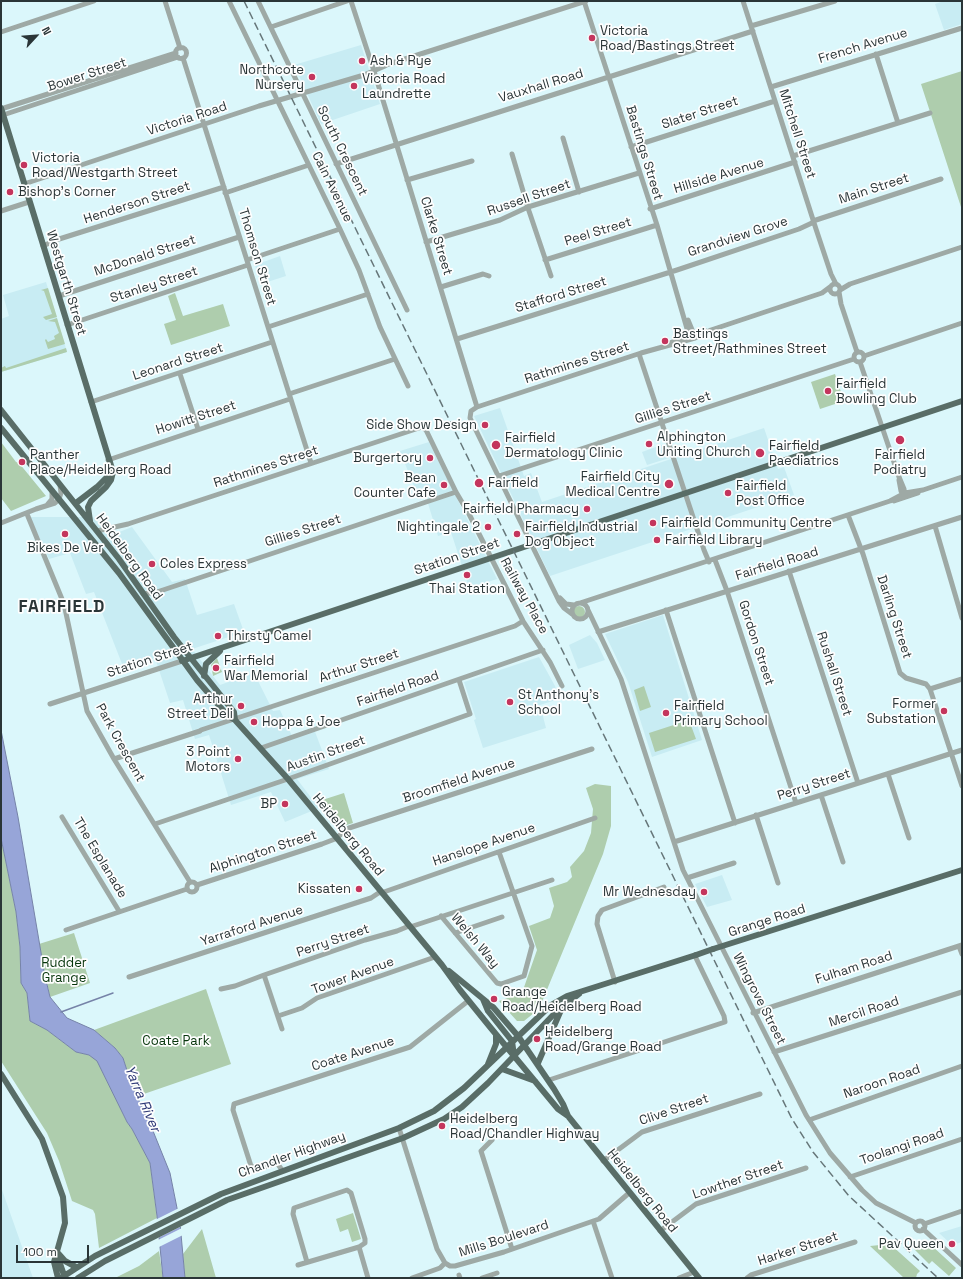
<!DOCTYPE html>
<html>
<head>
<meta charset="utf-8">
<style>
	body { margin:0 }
	#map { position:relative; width:963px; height:1279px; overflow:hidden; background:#dbf7fb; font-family:"Space Grotesk",sans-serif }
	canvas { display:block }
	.frame { position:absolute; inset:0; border:2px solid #2a3537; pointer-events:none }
	.north { position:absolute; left:16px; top:16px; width:40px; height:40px; -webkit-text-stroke:3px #fefefe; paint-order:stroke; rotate:64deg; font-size:11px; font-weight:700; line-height:16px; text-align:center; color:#2a3537 }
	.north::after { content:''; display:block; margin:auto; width:14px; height:18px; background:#2a3537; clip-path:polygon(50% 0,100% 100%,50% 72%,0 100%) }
	.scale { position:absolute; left:16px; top:1245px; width:73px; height:18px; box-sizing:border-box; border:2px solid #2a3537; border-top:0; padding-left:5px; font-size:12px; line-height:14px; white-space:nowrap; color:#2a3537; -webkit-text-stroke:3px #fefefe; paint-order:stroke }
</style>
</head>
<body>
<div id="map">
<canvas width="963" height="1279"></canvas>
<div class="frame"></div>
<div class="north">N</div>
<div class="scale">100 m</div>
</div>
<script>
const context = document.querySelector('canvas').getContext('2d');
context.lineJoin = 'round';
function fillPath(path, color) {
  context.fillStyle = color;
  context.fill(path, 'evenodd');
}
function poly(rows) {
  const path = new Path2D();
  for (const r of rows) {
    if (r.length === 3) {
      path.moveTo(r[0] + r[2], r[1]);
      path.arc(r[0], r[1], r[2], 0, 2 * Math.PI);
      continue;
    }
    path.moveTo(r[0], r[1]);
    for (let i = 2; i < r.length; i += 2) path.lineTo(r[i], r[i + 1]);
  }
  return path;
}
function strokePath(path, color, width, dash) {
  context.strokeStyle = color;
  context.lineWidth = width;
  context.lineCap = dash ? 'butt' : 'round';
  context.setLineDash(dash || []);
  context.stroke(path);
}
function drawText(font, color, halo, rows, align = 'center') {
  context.font = font + ' "Space Grotesk",sans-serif';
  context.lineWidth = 3.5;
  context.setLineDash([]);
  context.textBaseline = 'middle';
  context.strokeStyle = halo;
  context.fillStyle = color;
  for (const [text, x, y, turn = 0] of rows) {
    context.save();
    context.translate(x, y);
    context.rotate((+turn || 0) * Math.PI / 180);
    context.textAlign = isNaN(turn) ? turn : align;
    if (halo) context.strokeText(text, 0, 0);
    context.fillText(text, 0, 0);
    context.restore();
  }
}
fillPath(poly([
	[944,1,962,1,962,24,944,30,935,4],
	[361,45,380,104,321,124,294,65],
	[280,256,286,276,261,284,255,265],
	[46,282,67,352,1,372,1,319,9,316,3,295],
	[500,408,524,476,531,473,542,502,764,428,778,469,784,467,794,495,550,576,474,416],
	[429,442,497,579,469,588,451,532,438,536,426,497,419,499,400,451],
	[664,444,669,458,647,465,642,452],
	[30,517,93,517,109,536,132,527,172,582,185,579,197,615,234,604,244,632,192,649,220,685,254,673,273,711,280,710,292,736,314,729,329,769,297,779,319,808,285,822,271,792,231,805,209,735,195,739,183,700,170,703,155,658,124,669,94,592,86,594,70,553,49,559],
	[663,615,702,740,652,757,628,682,605,634],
	[590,635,597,643,605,660,578,669,569,645],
	[539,657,555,686,559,699,540,705,546,728,483,748,474,720,476,719,464,682],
	[722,875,732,900,707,907,695,884],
	[1,1187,33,1278,1,1278],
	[962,1226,962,1242,952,1245,939,1233]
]), '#c8ecf3');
fillPath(poly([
	[962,71,962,207,961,207,921,84],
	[48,288,57,317,46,320,43,317,52,314,44,291,41,290],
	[175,293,183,316,223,304,230,326,171,345,164,324,176,320,168,296],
	[57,318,65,344,48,349,45,340,46,339,48,342,55,339,54,336,59,333,55,322,48,321],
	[66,348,67,352,1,372,1,368,5,366,6,368],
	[835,374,844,401,820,409,811,382],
	[1,442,16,462,19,463,46,496,11,511,1,498],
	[579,612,6],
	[217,658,222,672,213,676,211,665],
	[644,686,651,707,640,711,634,690],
	[689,720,696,739,655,752,649,733],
	[595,784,611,786,611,826,603,854,539,1009,524,1021,517,1021,499,1001,522,993,537,950,529,926,550,918,554,906,549,888,567,882,572,877,570,867,584,851,591,833,593,809,586,788],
	[344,793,353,823,337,828,316,802],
	[1,838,16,912,20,947,21,983,27,993,30,1021,47,1030,76,1052,89,1055,97,1060,127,1122,132,1129,150,1163,157,1218,99,1248,95,1214,93,1210,72,1201,59,1161,47,1133,1,1061],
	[74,933,90,983,50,997,39,944],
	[206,989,231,1064,138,1096,132,1086,123,1058,115,1048,94,1030],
	[353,1213,361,1239,352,1242,348,1229,340,1232,336,1219],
	[202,1229,216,1278,185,1278,183,1254],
	[925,1243,930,1244,956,1268,949,1276,932,1261,929,1264,911,1246,918,1246],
	[890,1244,920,1271,917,1274,916,1278,904,1278,870,1246],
	[159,1251,163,1278,115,1278,139,1266]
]), '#aecdad');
const water = poly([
	[1,730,18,817,45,976,50,997,67,1018,94,1030,115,1048,123,1058,132,1086,151,1126,170,1173,180,1223,185,1278,163,1278,157,1216,150,1163,132,1129,127,1122,97,1061,89,1055,76,1052,47,1030,30,1021,27,993,21,983,20,947,16,912,1,838,1,730]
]);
fillPath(water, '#97a5d8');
strokePath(water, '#7683a8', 1);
fillPath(poly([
	[179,1208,182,1226,156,1239,155,1220],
	[182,1228,183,1235,157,1248,156,1241]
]), '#dbf7fb');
strokePath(poly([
	[61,1012,113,993]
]), '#7683a8', 1.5);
strokePath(poly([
	[165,1,180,48],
	[229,1,340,229,359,270,380,327,408,386],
	[258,1,407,310],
	[351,1,373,68],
	[584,1,657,225,690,339],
	[743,1,816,229,831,274,836,284],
	[751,26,835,1],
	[271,27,347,1],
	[1,32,94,1],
	[181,53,5.5],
	[876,54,898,123],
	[183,58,311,463],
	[383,66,586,1],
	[374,71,477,407],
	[771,87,962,28],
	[1,109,176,53],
	[3,115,178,57],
	[563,138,579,192],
	[631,147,775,101],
	[512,154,529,211,551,276],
	[793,156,930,113],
	[336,164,753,31],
	[407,180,472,161],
	[24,184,259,106,364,75,385,66],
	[225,193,309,165],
	[650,209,795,162],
	[1,211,29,202],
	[813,221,941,179],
	[426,242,500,220,528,207,639,173],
	[43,246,56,240,224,187],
	[247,260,340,229],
	[545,260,657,225],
	[835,289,5],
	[441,287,483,274,489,276],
	[840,290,850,284,962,247],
	[839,292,841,304,857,352],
	[59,296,239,237],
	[688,320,695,337],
	[67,325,248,265],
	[268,327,368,294],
	[457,339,677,270,799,229,814,222],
	[670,343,689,335,706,331],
	[859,357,5],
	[639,354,704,550,709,562],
	[864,356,962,323],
	[860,362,899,477,904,489,905,497],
	[180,374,198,429],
	[289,394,395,359],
	[91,402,272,342],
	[108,460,290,399],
	[499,476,854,359],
	[899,480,901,491,905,497],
	[894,501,918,493],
	[47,505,52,499,52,490],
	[27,514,64,604,87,711,114,759,190,882],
	[848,515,863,554,900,673,906,678,926,684,930,689,962,786],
	[1,523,36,509,55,503,59,499,61,493,60,485],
	[935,526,962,618],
	[97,531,128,524,422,427,426,430,456,492,469,514,523,621,550,662,562,686],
	[715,560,727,591,796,803],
	[789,571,858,783],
	[143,594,157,592,456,492],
	[560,598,566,604,574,605],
	[580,611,8],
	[580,603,890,501,905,493,923,490,962,477],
	[588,610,621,679,683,870,806,1115,830,1153,862,1190,876,1203,916,1223],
	[666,610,735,823],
	[572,614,564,608,559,601,470,418,471,411,477,407,641,353,695,338,711,330,822,293,830,287],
	[598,632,962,517],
	[930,689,962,679],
	[50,704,182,661],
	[201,730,515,626,523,621],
	[261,748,543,650],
	[114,759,200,731],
	[888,774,909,838],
	[821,795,843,862],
	[756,815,778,883],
	[62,817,119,911],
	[155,824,288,779,470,714,459,680],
	[674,842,962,750],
	[687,878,734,863],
	[192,887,5],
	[197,885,322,844,335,839,349,828,592,749],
	[381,893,595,818],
	[441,916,497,983,501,984,524,976,532,946,499,852],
	[410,927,552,880],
	[66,930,187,889],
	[455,933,502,917],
	[959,946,962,954],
	[264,975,365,940,397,931,409,926],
	[129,977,371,898,380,892],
	[615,982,597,924,598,916,602,910,664,887],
	[221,989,235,986,264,975,282,1029],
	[753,1013,962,945],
	[278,1016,302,1008,317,998,435,957],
	[774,1052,962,992],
	[549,1080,725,1022,724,1016,695,956],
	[809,1120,962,1066],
	[399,1128,437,1249,445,1263,450,1266,455,1266,504,1252,599,1219,629,1193],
	[492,1140,481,1151,512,1249],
	[603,1161,642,1132,760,1094],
	[282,1170,277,1163,259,1169,251,1166,233,1110,234,1104,410,1047,468,1001],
	[850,1177,962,1139],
	[593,1221,612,1278],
	[920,1226,5],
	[924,1224,962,1211],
	[923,1229,962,1265],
	[660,1231,696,1204,806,1168],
	[307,1262,293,1214,294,1208,347,1190,351,1193,365,1239,365,1243,359,1247,368,1278],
	[298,1265,359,1247],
	[459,1275,460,1278],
	[412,1278,440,1268,445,1263],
	[482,1278,497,1273],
	[679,1278,694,1272],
	[747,1278,751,1275,855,1242]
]), '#9ea9a5', 5);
strokePath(poly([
	[1,108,113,472,111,480,106,487,91,501,88,507,90,521],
	[1,410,119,559,174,637,234,712,235,720],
	[1,428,119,573,197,680,228,716,235,720,288,779,442,965,460,990,490,1027,558,1109,568,1116,699,1278],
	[76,503,97,487,107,477,110,465],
	[182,661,962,401],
	[204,676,206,664,220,651],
	[713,949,962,870],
	[449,971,493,1007,518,1036,554,1089,563,1104,568,1116],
	[483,999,488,1011,512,1041,514,1056],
	[538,1063,561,1010],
	[488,1064,496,1044,496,1035],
	[502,1069,535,1081],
	[1,1074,42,1139,63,1197,65,1223,54,1262,58,1278],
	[57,1252,65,1261,76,1267],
	[57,1255,65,1278],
	[61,1278,95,1256,221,1194,399,1128,434,1111,464,1088,551,1005,567,996,696,955],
	[78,1278,105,1261,227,1200,403,1138,444,1119,462,1107,488,1083,556,1012,579,994]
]), '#596d67', 6);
strokePath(poly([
	[244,1,792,1119,813,1152,849,1196,938,1278]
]), '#667679', 1.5, [8, 4]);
strokePath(poly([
	[696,955,713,949]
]), '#596d67', 6);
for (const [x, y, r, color] of [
	[592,38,4,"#c4355d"],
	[362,61,4,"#c4355d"],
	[312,77,4,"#c4355d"],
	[354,86,4,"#c4355d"],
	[24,165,4,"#c4355d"],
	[10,192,4,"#c4355d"],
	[665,341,4,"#c4355d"],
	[828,391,4,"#c4355d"],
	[485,425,4,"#c4355d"],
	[900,440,5,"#c4355d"],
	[649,444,4,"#c4355d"],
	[496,445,5,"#c4355d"],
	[760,453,5,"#c4355d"],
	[430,458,4,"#c4355d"],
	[22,462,4,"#c4355d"],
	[479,483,5,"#c4355d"],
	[669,484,5,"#c4355d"],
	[444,485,4,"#c4355d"],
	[728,493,4,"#c4355d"],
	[587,509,4,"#c4355d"],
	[653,523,4,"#c4355d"],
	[488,527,4,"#c4355d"],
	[65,534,4,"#c4355d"],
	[517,534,4,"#c4355d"],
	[657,540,4,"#c4355d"],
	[152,564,4,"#c4355d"],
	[467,575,4,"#c4355d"],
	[218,636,4,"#c4355d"],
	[216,668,4,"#c4355d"],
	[510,702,4,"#c4355d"],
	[241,706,4,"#c4355d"],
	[944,711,4,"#c4355d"],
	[666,713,4,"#c4355d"],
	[254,722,4,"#c4355d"],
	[238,759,4,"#c4355d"],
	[285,804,4,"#c4355d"],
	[359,889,4,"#c4355d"],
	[704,892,4,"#c4355d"],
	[494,999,4,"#c4355d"],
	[537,1039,4,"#c4355d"],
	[442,1126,4,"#c4355d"],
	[952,1244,4,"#c4355d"]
]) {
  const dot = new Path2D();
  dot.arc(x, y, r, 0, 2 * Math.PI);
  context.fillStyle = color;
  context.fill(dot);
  strokePath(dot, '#fefefe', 1.5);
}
drawText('13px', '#2a3537', '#fefefe', [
	["Victoria",600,31],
	["Road/Bastings Street",600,46],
	["Ash & Rye",370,61],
	["Northcote",304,70,"right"],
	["Nursery",304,85,"right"],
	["Victoria Road",362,79],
	["Laundrette",362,94],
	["Victoria",32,158],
	["Road/Westgarth Street",32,173],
	["Bishop's Corner",18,192],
	["Bastings",673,334],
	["Street/Rathmines Street",673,349],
	["Fairfield",836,384],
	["Bowling Club",836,399],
	["Side Show Design",477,425,"right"],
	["Alphington",657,437],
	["Uniting Church",657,452],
	["Fairfield",505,438],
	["Dermatology Clinic",505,453],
	["Fairfield",769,446],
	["Paediatrics",769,461],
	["Panther",30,455],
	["Place/Heidelberg Road",30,470],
	["Fairfield",900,455,"center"],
	["Podiatry",900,470,"center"],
	["Burgertory",422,458,"right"],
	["Fairfield City",660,477,"right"],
	["Medical Centre",660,492,"right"],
	["Bean",436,478,"right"],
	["Counter Cafe",436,493,"right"],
	["Fairfield",488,483],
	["Fairfield",736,486],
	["Post Office",736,501],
	["Fairfield Pharmacy",579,509,"right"],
	["Fairfield Community Centre",661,523],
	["Nightingale 2",480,527,"right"],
	["Fairfield Industrial",525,527],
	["Dog Object",525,542],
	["Fairfield Library",665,540],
	["Bikes De Ver",65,548,"center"],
	["Coles Express",160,564],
	["Thai Station",467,589,"center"],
	["Thirsty Camel",226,636],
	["Fairfield",224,661],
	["War Memorial",224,676],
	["St Anthony's",518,695],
	["School",518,710],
	["Arthur",233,699,"right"],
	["Street Deli",233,714,"right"],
	["Former",936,704,"right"],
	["Substation",936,719,"right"],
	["Fairfield",674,706],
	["Primary School",674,721],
	["Hoppa & Joe",262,722],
	["3 Point",230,752,"right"],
	["Motors",230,767,"right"],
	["BP",277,804,"right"],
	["Kissaten",351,889,"right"],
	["Mr Wednesday",696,892,"right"],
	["Grange",502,992],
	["Road/Heidelberg Road",502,1007],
	["Heidelberg",545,1032],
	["Road/Grange Road",545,1047],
	["Heidelberg",450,1119],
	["Road/Chandler Highway",450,1134],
	["Pav Queen",944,1244,"right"]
], 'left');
drawText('13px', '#2a3537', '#fefefe', [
	["French Avenue",863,46,-17],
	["Bower Street",87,75,-18],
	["Vauxhall Road",541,86,-17],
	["Slater Street",700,113,-18],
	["Victoria Road",187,119,-18],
	["Mitchell Street",797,134,72],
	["South Crescent",342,151,64],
	["Bastings Street",644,153,73],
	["Hillside Avenue",719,176,-17],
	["Cain Avenue",332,187,64],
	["Main Street",874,189,-18],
	["Russell Street",529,198,-19],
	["Henderson Street",137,203,-18],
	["Peel Street",598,232,-17],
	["Clarke Street",436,236,73],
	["Grandview Grove",738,237,-18],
	["McDonald Street",145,256,-18],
	["Thomson Street",257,257,73],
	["Westgarth Street",66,283,73],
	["Stanley Street",154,285,-18],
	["Stafford Street",561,295,-17],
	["Leonard Street",178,362,-18],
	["Rathmines Street",577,363,-18],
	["Gillies Street",673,408,-18],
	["Howitt Street",196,418,-18],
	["Rathmines Street",266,467,-18],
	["Gillies Street",303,531,-18],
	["Heidelberg Road",129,557,54],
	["Station Street",457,557,-19],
	["Fairfield Road",777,564,-17],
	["Railway Place",524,596,61],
	["Darling Street",894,617,72],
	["Gordon Street",756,643,72],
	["Station Street",150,660,-18],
	["Arthur Street",359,666,-18],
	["Rushall Street",834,674,72],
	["Fairfield Road",398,689,-19],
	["Park Crescent",120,743,61],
	["Austin Street",326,754,-20],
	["Broomfield Avenue",459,781,-18],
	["Perry Street",814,785,-18],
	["Heidelberg Road",348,835,50],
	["Hanslope Avenue",484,845,-19],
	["Alphington Street",263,852,-18],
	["The Esplanade",100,858,59],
	["Grange Road",767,921,-18],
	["Yarraford Avenue",252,926,-18],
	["Perry Street",333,941,-19],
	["Welsh Way",475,941,50],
	["Fulham Road",854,968,-18],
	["Tower Avenue",353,976,-20],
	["Wingrove Street",759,999,63],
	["Mercil Road",864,1012,-18],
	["Coate Avenue",353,1054,-18],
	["Naroon Road",882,1082,-19],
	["Clive Street",674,1110,-19],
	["Toolangi Road",902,1147,-19],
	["Chandler Highway",292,1155,-20],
	["Lowther Street",738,1180,-19],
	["Heidelberg Road",642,1191,51],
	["Mills Boulevard",504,1239,-18],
	["Harker Street",798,1249,-18]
]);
drawText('13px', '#06350b', '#fefefe', [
	["Rudder",64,963],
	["Grange",64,978],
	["Coate Park",176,1041]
]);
drawText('italic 14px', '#2e3977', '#fefefe', [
	["Yarra River",142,1099,67]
]);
context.letterSpacing = '1px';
drawText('bold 17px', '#2a3537', '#fefefe', [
	["FAIRFIELD",62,607]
]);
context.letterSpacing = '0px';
</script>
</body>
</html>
